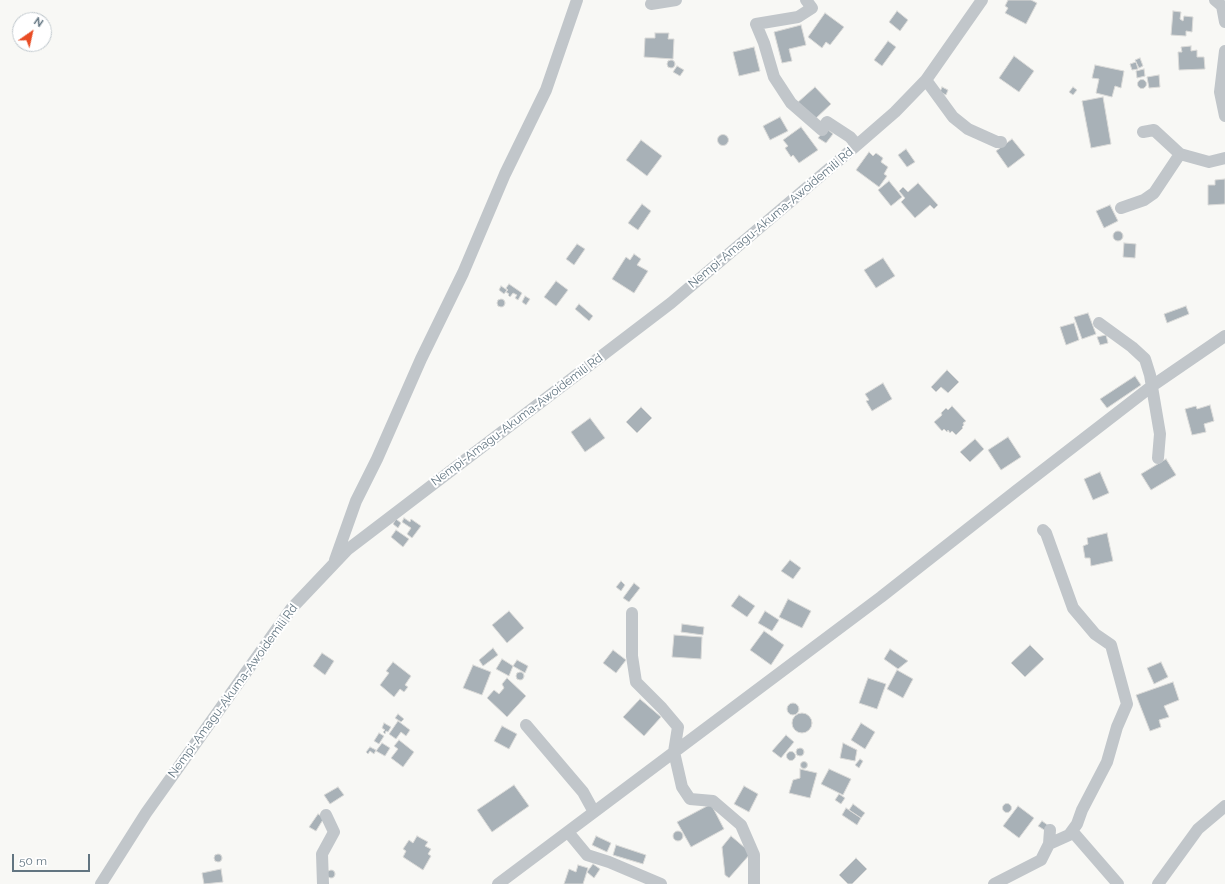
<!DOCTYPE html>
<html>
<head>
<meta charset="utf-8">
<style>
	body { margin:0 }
	#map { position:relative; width:1225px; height:884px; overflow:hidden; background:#f8f8f5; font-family:Raleway,sans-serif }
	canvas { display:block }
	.north { position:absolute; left:12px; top:12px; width:40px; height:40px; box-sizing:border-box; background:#fff; border:1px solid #c0c8cd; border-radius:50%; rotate:34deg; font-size:11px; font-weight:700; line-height:16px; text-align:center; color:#627581 }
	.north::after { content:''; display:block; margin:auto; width:14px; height:18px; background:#e94c24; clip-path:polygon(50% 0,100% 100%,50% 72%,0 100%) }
	.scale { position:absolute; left:12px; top:854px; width:78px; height:18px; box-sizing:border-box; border:2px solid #627581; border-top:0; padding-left:5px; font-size:12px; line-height:14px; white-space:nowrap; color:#627581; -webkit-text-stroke:3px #fff; paint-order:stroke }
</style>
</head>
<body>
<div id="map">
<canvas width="1225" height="884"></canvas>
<div class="north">N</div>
<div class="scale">50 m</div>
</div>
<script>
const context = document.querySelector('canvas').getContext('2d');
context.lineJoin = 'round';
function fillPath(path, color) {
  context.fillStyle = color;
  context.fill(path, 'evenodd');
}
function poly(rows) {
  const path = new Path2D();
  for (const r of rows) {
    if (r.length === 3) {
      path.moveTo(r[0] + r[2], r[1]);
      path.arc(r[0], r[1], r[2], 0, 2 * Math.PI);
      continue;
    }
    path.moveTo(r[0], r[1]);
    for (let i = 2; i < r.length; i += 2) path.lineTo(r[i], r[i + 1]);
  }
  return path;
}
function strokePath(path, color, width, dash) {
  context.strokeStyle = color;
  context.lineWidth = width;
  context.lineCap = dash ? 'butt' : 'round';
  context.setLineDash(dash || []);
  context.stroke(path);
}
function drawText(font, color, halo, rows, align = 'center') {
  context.font = font + ' Raleway,sans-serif';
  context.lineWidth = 4;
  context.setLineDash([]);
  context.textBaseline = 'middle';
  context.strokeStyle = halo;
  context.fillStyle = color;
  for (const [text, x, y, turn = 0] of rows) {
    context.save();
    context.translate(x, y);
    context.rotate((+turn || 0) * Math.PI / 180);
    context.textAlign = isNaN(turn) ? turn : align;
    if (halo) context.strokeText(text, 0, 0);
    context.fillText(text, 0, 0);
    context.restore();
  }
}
const building = poly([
	[1008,0,1031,0,1037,3,1026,24,1005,13,1008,8,1005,6,1008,0],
	[897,11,908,20,900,31,889,22,897,11],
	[1173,11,1181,12,1180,19,1183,21,1184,16,1193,17,1192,32,1186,31,1186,36,1171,35,1173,11],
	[825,13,844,27,830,45,826,42,822,48,808,37,825,13],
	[801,25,806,45,789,49,792,61,782,63,774,32,801,25],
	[655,33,669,33,668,39,674,39,673,59,644,57,645,38,655,38,655,33],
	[888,41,896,47,882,66,874,60,888,41],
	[1191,46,1191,51,1197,50,1197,57,1204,57,1205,69,1179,70,1178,52,1182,52,1181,47,1191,46],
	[754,47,760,71,739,76,733,52,754,47],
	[1014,56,1034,71,1019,92,999,78,1014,56],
	[1140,58,1143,66,1139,68,1135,60,1140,58],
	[671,64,4],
	[1136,62,1138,69,1132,70,1130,64,1136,62],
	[1095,65,1124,71,1121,88,1115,86,1112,97,1096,93,1099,79,1092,78,1095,65],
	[677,66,684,70,680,76,673,72,677,66],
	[1144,69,1145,76,1137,78,1136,71,1144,69],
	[1159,75,1160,87,1149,88,1147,77,1159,75],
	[1142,84,4.5],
	[815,87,831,104,814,120,797,103,815,87],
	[942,87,948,90,946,95,940,92,942,87],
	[1073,87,1077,90,1073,95,1069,92,1073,87],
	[1103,97,1111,144,1091,148,1082,101,1103,97],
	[780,117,788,131,770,140,763,126,780,117],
	[801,127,818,150,799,163,793,155,791,157,785,148,788,146,783,140,801,127],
	[826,128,833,134,826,143,818,138,826,128],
	[723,140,5.5],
	[1012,139,1025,155,1008,168,996,151,1012,139],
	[641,140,662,156,647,176,626,160,641,140],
	[906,149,915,162,907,167,898,155,906,149],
	[869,152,873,156,876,153,883,158,881,162,888,167,884,174,887,176,879,187,856,170,869,152],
	[1225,179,1225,204,1208,205,1208,185,1215,185,1215,180,1225,179],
	[889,181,902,197,891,206,878,190,889,181],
	[918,183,938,205,934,209,930,205,915,218,901,202,905,198,899,191,903,187,908,192,918,183],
	[642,204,651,211,638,230,628,223,642,204],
	[1110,205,1118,221,1104,228,1096,211,1110,205],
	[1118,236,5],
	[1124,243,1136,244,1135,258,1123,257,1124,243],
	[577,244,585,249,574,265,566,259,577,244],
	[634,254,641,259,637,265,648,271,634,293,612,279,626,257,630,260,634,254],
	[883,258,895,276,876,288,864,270,883,258],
	[556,281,568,290,556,306,544,297,556,281],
	[509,284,522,293,518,300,515,298,517,295,513,293,510,297,508,295,509,294,506,292,508,290,506,288,509,284],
	[501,286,507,290,504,294,499,290,501,286],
	[525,296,530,299,526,305,522,302,525,296],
	[501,303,4],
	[579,304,593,316,589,321,575,309,579,304],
	[1186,306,1189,314,1167,323,1164,314,1186,306],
	[1088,313,1096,334,1082,339,1074,317,1088,313],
	[1074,323,1079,340,1066,345,1060,327,1074,323],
	[1106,335,1108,343,1100,345,1097,337,1106,335],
	[947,370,959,382,948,393,941,387,936,392,931,387,947,370],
	[1135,376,1141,385,1107,408,1100,399,1135,376],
	[883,383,892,399,872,411,866,401,869,400,865,394,883,383],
	[1210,405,1214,421,1204,424,1206,432,1192,435,1185,409,1196,406,1197,409,1210,405],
	[952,406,966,421,963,423,964,425,962,427,963,428,956,435,952,431,950,433,948,430,947,432,944,429,942,431,934,422,942,415,941,413,946,408,948,410,952,406],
	[641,407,652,418,637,433,626,422,641,407],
	[590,418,605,438,585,452,571,432,590,418],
	[1008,437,1021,457,1001,470,988,450,1008,437],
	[975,439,984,449,970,462,960,452,975,439],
	[1166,459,1176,475,1151,490,1141,474,1166,459],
	[1100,472,1109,493,1093,500,1084,479,1100,472],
	[404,518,410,522,411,519,421,526,412,538,407,534,411,528,402,522,404,518],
	[396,519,401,523,398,528,393,524,396,519],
	[396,530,409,539,403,547,391,537,396,530],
	[1107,533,1113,561,1091,566,1090,558,1085,558,1083,546,1088,544,1087,538,1107,533],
	[790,560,801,568,793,579,781,571,790,560],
	[621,581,625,585,621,591,616,587,621,581],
	[634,583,640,588,629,602,623,598,634,583],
	[739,595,755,606,747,617,731,606,739,595],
	[788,599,811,611,802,628,779,617,788,599],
	[509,611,524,628,507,643,492,625,509,611],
	[765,611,779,620,772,631,758,623,765,611],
	[682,624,704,627,703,635,681,632,682,624],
	[764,631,784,645,771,665,750,650,764,631],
	[674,635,702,637,701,659,672,657,674,635],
	[1030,645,1044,659,1025,677,1011,663,1030,645],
	[493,648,498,655,483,666,479,660,493,648],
	[890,649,908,661,898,669,884,659,890,649],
	[613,650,626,660,616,673,603,663,613,650],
	[322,653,334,661,325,675,313,666,322,653],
	[502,659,513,666,509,676,496,669,502,659],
	[517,660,528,666,525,673,513,666,517,660],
	[393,662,411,676,405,685,408,687,404,692,400,689,394,697,380,685,389,673,386,671,393,662],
	[1161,662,1168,677,1154,684,1147,668,1161,662],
	[473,665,491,672,482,695,463,688,473,665],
	[897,670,913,679,903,698,887,689,897,670],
	[520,676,4],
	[507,678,526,696,507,717,487,698,494,690,499,694,504,688,502,684,507,678],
	[868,678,886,684,877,709,859,703,868,678],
	[1173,682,1179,700,1164,706,1169,717,1159,720,1161,727,1150,731,1136,695,1173,682],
	[640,699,661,717,644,736,623,717,640,699],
	[793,709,6],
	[802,723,10],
	[398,714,404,719,401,722,395,718,398,714],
	[398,721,410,730,406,736,401,732,396,739,389,734,398,721],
	[384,723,391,727,388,732,386,731,385,734,383,732,385,730,382,728,384,723],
	[861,723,875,732,865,749,851,740,861,723],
	[502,726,517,734,509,749,494,741,502,726],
	[379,733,384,736,379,744,374,741,379,733],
	[786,735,794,742,781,758,772,751,786,735],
	[399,740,414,752,403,767,391,758,398,749,394,746,399,740],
	[382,743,390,748,385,756,376,751,382,743],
	[843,743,857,750,855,761,840,758,843,743],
	[370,747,376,750,374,754,370,751,368,754,366,752,370,747],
	[800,752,4],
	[791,756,4.5],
	[860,759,863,761,859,768,855,765,860,759],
	[804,765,3.5],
	[800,769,817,773,810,798,789,793,793,780,800,778,800,769],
	[829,769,851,779,843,795,821,784,829,769],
	[514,785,529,806,492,832,477,810,514,785],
	[744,786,758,794,749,812,734,804,744,786],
	[338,787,344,795,330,804,324,795,338,787],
	[839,794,845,798,841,804,835,800,839,794],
	[1007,808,4.5],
	[711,804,724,829,691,847,677,822,711,804],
	[853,804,865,813,861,818,849,810,853,804],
	[1018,806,1034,818,1019,838,1003,826,1018,806],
	[846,808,861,818,857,825,842,815,846,808],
	[318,814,324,818,316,831,309,827,318,814],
	[1042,821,1049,826,1046,831,1038,826,1042,821],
	[678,836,5],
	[417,836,428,842,425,846,431,849,428,854,431,856,423,870,403,857,406,851,403,849,409,840,413,843,417,836],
	[596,836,611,843,607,852,592,845,596,836],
	[731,836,751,853,729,878,725,875,722,847,731,836],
	[616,845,646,855,643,864,613,855,616,845],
	[218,858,4],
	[856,858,867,869,852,884,848,884,839,875,856,858],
	[593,864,600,869,594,878,587,872,593,864],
	[578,865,588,868,583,884,564,884,569,869,576,872,578,865],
	[221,869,223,882,204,884,202,873,221,869],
	[331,874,4]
]);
fillPath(building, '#a8b1b7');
strokePath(building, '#dadad8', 1);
strokePath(poly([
	[806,0,812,8,798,17,756,24,764,43,774,77,791,103,822,130,827,122,850,137,857,145],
	[1215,0,1222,6,1225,22],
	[651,4,676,0],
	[1225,51,1220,92,1225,116],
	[926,80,953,117,968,129,997,142,1001,142],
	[1143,132,1154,130,1180,154,1209,162,1225,158],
	[1121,208,1144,200,1154,193,1180,154],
	[1099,323,1132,347,1145,359,1150,375,1160,434,1158,458],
	[1043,530,1046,533,1073,608,1095,634,1111,645,1127,704,1117,727,1107,762,1082,810,1077,824,1069,835,1049,844],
	[335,560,356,501,377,459,421,359,463,273,505,174,546,90,577,0],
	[632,613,632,656,636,682,662,708,678,727,674,752,682,787,690,799,713,801,741,825,754,855,754,884],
	[526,725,583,792,594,812],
	[1072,831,1118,884],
	[568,832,587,855,609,862,661,884],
	[101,884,146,813,291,609,347,550,671,303,857,145,895,112,926,80,982,0],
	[323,884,322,854,334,832,326,815],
	[498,884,881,597,1016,491,1152,386,1225,336],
	[994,884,1041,860,1049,844,1050,830],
	[1158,884,1198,829,1225,806]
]), '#c1c6ca', 12);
drawText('12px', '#627581', '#fff', [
	["Nempi-Amagu-Akuma-Awoidemili Rd",771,218,-40],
	["Nempi-Amagu-Akuma-Awoidemili Rd",517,420,-37],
	["Nempi-Amagu-Akuma-Awoidemili Rd",233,691,-54]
]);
</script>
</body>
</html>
